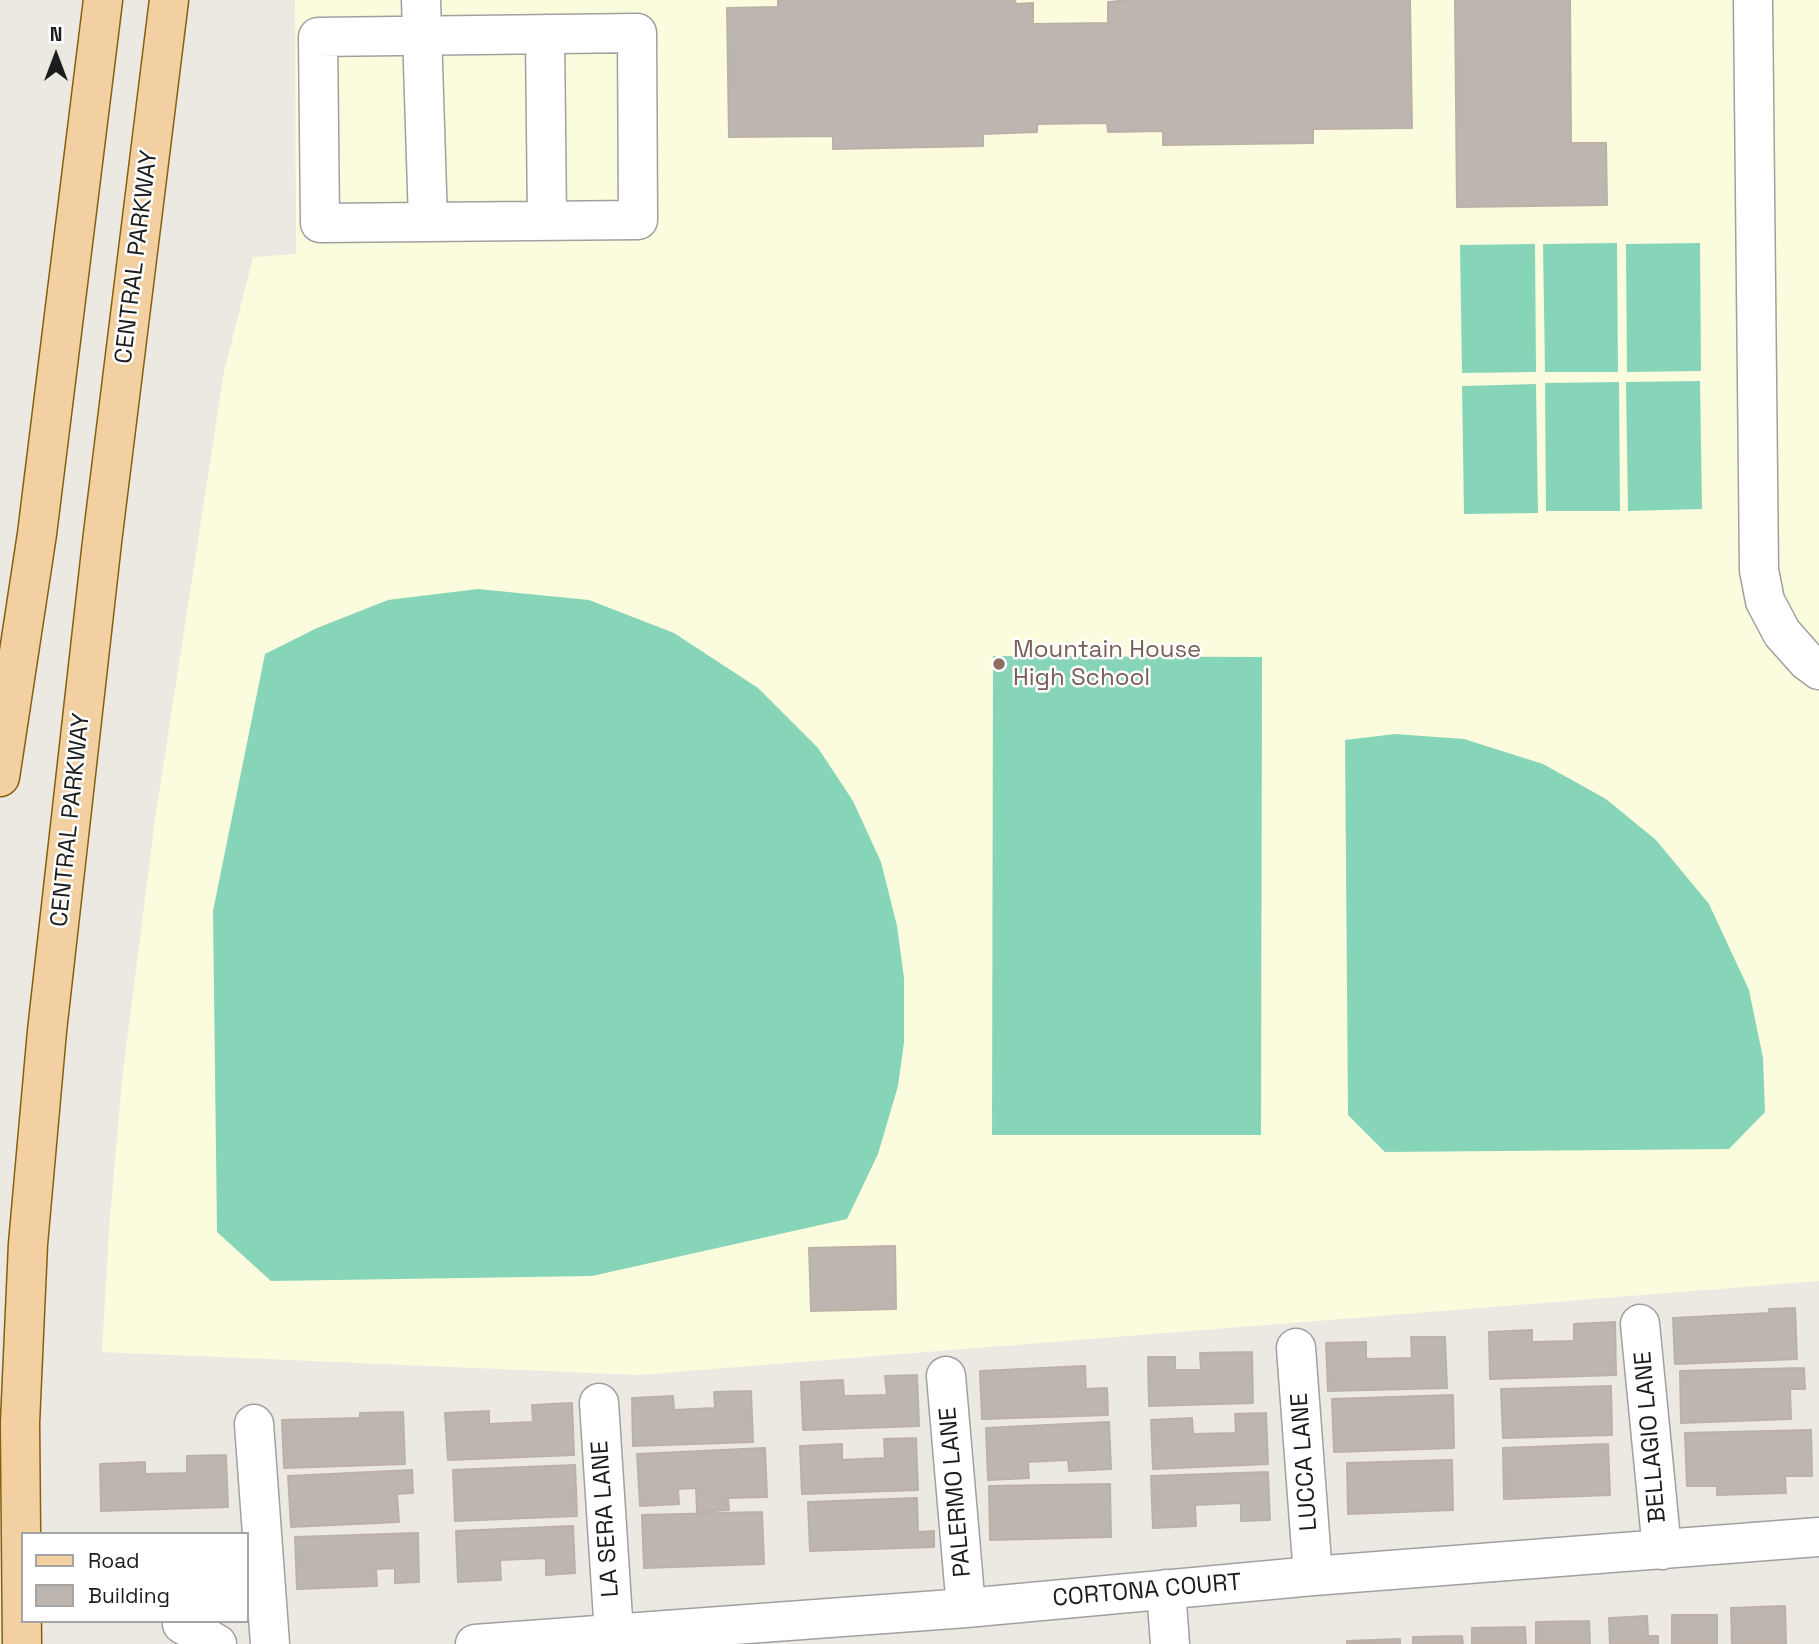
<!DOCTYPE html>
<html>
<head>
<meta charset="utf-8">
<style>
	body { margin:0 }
	#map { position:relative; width:1819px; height:1644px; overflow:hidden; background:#ece9e3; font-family:"Space Grotesk",sans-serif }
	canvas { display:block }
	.legend { position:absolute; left:21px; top:1532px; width:228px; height:91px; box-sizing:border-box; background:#fff; border:2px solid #a4a4a4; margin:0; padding:9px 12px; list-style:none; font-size:21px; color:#1c1c1c }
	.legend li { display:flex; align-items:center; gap:14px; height:35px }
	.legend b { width:35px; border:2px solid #a4a4a4 }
	.north { position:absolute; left:21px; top:21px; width:70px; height:70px; -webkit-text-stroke:5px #fff; paint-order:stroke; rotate:0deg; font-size:19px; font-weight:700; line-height:28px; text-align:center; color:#1c1c1c }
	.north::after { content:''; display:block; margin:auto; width:24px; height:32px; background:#1c1c1c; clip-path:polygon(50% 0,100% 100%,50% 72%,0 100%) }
</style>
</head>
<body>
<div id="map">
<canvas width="1819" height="1644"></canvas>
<ul class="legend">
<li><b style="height:9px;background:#f2d0a2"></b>Road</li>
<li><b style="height:19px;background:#bcb5b0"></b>Building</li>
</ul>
<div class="north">N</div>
</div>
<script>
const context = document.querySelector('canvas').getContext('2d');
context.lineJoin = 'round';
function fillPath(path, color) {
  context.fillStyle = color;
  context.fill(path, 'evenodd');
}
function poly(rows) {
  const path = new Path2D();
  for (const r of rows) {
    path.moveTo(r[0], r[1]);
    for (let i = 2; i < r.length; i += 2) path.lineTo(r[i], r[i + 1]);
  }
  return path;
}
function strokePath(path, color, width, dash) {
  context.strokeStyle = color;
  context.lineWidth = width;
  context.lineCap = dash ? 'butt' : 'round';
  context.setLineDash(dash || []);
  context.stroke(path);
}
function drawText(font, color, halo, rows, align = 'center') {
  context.font = font + ' "Space Grotesk",sans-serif';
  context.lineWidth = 5;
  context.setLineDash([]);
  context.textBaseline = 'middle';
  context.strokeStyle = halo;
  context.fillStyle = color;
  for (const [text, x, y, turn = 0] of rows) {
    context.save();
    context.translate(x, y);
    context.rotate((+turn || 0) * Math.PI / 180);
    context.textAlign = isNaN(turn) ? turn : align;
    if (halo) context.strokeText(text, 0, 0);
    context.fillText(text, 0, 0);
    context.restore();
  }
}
fillPath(poly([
	[295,0,1819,0,1819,1281,638,1375,102,1352,109,1230,122,1080,155,819,224,372,253,257,296,254]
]), '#fbfbdd');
fillPath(poly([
	[1617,243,1618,372,1545,372,1543,244],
	[1700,243,1701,371,1627,372,1626,244],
	[1535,244,1536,372,1462,373,1460,245],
	[1700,381,1702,509,1628,511,1626,382],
	[1619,382,1620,511,1546,511,1545,383],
	[1536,384,1538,513,1464,514,1462,386],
	[478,589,589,600,674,633,758,688,818,748,853,801,881,862,897,926,904,978,904,1042,898,1086,878,1154,847,1219,592,1276,271,1281,217,1232,213,911,265,654,317,628,388,600],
	[993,656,1262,657,1261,1135,992,1135],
	[1395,734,1464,739,1543,764,1606,799,1656,840,1709,904,1749,990,1763,1058,1765,1112,1729,1149,1385,1152,1348,1115,1345,740]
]), '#87d5b8');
const building = poly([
	[778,0,1015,0,1016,4,1033,3,1033,24,1108,23,1108,2,1131,0,1410,0,1412,128,1313,129,1313,143,1163,145,1163,131,1108,132,1107,123,1037,124,1037,132,983,134,983,146,833,149,833,136,729,137,727,8,778,7,778,0],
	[1455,0,1570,0,1571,143,1606,143,1607,205,1457,207,1455,0],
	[895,1246,896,1309,811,1311,809,1248,895,1246],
	[1795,1308,1797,1359,1675,1364,1673,1318,1769,1313,1769,1309,1795,1308],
	[1615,1322,1616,1375,1490,1379,1489,1332,1532,1330,1532,1342,1574,1341,1574,1324,1615,1322],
	[1411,1337,1445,1337,1447,1388,1328,1391,1326,1343,1366,1342,1366,1359,1412,1358,1411,1337],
	[1252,1352,1253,1403,1149,1406,1148,1357,1175,1357,1175,1370,1201,1370,1200,1353,1252,1352],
	[1085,1366,1086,1389,1107,1388,1108,1415,982,1419,980,1371,1085,1366],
	[1804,1368,1805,1389,1790,1389,1791,1419,1681,1423,1680,1371,1804,1368],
	[917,1375,919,1426,803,1430,801,1382,843,1380,844,1396,887,1395,885,1376,917,1375],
	[1611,1386,1612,1435,1503,1438,1501,1389,1611,1386],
	[751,1391,753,1442,633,1446,632,1398,673,1396,674,1410,715,1408,714,1392,751,1391],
	[1453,1395,1454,1448,1334,1452,1332,1399,1453,1395],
	[572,1403,574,1455,448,1460,445,1413,489,1411,489,1424,533,1422,532,1405,572,1403],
	[403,1412,405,1464,284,1468,282,1420,360,1418,360,1413,403,1412],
	[1266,1413,1268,1464,1153,1469,1151,1420,1192,1418,1193,1434,1236,1433,1235,1414,1266,1413],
	[1109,1422,1111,1469,1069,1471,1068,1460,1028,1462,1029,1478,988,1480,986,1428,1109,1422],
	[1811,1430,1812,1476,1785,1476,1786,1493,1717,1495,1717,1486,1687,1486,1685,1433,1811,1430],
	[916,1438,918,1490,802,1494,800,1446,842,1444,842,1460,885,1458,884,1439,916,1438],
	[1608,1444,1610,1495,1504,1499,1503,1448,1608,1444],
	[765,1448,767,1497,728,1498,729,1510,697,1512,696,1488,678,1489,679,1504,640,1506,637,1454,765,1448],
	[226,1455,228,1507,101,1511,100,1464,145,1462,145,1474,187,1473,187,1456,226,1455],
	[1452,1460,1453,1510,1348,1514,1347,1463,1452,1460],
	[575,1465,577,1516,455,1521,453,1470,575,1465],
	[412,1470,413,1493,397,1494,399,1522,291,1527,288,1476,412,1470],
	[1268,1472,1270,1520,1241,1521,1241,1503,1195,1505,1196,1526,1153,1528,1151,1476,1268,1472],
	[1110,1484,1111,1537,990,1540,989,1486,1110,1484],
	[917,1498,918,1532,934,1531,934,1547,810,1551,808,1502,917,1498],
	[762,1512,764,1564,644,1568,642,1515,762,1512],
	[573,1526,575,1573,546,1575,546,1558,500,1560,501,1580,458,1582,456,1531,573,1526],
	[418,1533,419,1582,395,1583,395,1568,376,1569,377,1586,297,1589,295,1537,418,1533],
	[1785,1606,1786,1644,1732,1644,1731,1608,1785,1606],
	[1672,1615,1717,1615,1717,1644,1672,1644,1672,1615],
	[1647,1616,1648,1636,1658,1636,1658,1644,1610,1644,1609,1618,1647,1616],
	[1589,1621,1590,1644,1536,1644,1536,1622,1589,1621],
	[1525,1627,1526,1644,1472,1644,1472,1628,1525,1627],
	[1462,1636,1463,1644,1413,1644,1413,1637,1462,1636],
	[1400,1639,1400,1644,1347,1644,1347,1641,1400,1639]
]);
fillPath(building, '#bcb5b0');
strokePath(building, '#bdb0a7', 2);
const minor = poly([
	[421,0,428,222],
	[1753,0,1759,570,1765,601,1782,633,1807,661,1819,670],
	[637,33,638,220,320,223,318,37,637,33],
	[545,34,547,221],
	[1640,1324,1662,1550],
	[1296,1348,1313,1576],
	[946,1376,966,1608],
	[599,1403,614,1634],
	[254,1424,270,1644],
	[1166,1589,1170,1644],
	[182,1624,217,1644],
	[475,1644,966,1608,1313,1576,1819,1537]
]);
const major = poly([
	[0,777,37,534,103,0],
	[22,1644,20,1423,28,1244,47,1031,102,542,169,0]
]);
strokePath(minor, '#a0a0a0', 41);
strokePath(major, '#86600e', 41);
strokePath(minor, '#fff', 38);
strokePath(major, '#f2d0a2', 38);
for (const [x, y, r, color] of [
	[999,664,7,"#8d6e63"]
]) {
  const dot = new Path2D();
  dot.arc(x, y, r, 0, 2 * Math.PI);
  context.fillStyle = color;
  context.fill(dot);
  strokePath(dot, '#fff', 2.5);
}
drawText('24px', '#1c1c1c', '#fff', [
	["CENTRAL PARKWAY",137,257,-83],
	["CENTRAL PARKWAY",71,820,-84],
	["BELLAGIO LANE",1651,1437,-95],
	["LUCCA LANE",1305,1462,-94],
	["PALERMO LANE",956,1492,-95],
	["LA SERA LANE",606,1519,-94],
	["CORTONA COURT",1147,1591,-5]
]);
drawText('24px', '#785e54', '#fff', [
	["Mountain House",1013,650],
	["High School",1013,678]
], 'left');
</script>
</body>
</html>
